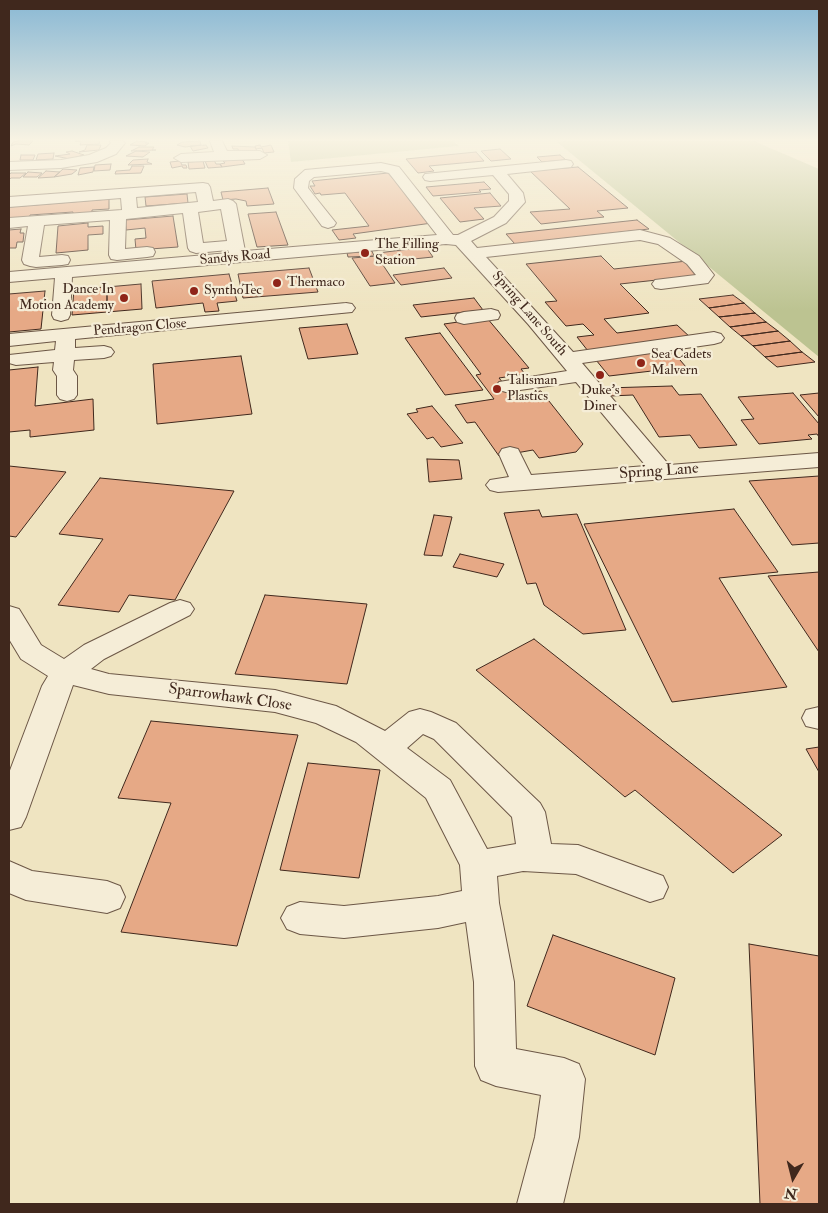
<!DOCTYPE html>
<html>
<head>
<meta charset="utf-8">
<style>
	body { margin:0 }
	#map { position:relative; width:828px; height:1213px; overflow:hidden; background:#efe4c1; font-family:"IM FELL Double Pica",serif }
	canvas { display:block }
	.frame { position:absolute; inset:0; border:10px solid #40281d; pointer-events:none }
	.north { position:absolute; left:768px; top:1153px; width:50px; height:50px; -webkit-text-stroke:4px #f5edd7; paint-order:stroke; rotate:188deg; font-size:14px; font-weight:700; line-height:20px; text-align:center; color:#40281d }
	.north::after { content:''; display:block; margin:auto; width:18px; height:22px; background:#40281d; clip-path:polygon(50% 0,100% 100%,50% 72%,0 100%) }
</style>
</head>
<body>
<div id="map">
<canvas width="828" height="1213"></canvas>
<div class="frame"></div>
<div class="north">N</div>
</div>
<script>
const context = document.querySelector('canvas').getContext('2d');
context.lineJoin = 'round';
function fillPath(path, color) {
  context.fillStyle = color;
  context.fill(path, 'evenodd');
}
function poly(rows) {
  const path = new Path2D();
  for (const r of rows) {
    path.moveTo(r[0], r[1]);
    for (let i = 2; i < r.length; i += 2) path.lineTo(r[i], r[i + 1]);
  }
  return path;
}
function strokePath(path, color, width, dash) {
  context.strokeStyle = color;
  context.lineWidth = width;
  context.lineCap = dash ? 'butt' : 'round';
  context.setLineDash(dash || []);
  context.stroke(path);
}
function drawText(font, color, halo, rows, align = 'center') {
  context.font = font + ' "IM FELL Double Pica",serif';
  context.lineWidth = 4.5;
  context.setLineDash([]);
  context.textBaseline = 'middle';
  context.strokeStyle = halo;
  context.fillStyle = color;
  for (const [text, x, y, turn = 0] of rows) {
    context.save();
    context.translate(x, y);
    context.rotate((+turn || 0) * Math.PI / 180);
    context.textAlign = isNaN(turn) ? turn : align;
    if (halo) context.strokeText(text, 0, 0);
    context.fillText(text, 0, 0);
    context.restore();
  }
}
fillPath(poly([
	[288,141,453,141,459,146,291,162],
	[565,141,754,141,819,169,819,357,557,142]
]), '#bcc391');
const building = poly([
	[18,141,33,141,29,145,16,144,11,146,13,142,18,141],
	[75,141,100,141,99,144,80,145,81,142,75,141],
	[137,141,147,142,145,143,149,143,145,146,130,145,137,141],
	[200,141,201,145,185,147,177,145,182,142,200,141],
	[87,145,101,145,99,150,79,152,85,150,87,145],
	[206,145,208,148,193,151,190,146,206,145],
	[260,145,261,147,271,145,274,152,264,153,262,148,256,149,255,146,260,145],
	[232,146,255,147,257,151,239,152,238,149,233,149,232,146],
	[139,147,154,147,152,150,156,150,131,151,139,147],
	[500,149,511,159,491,161,481,151,500,149],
	[72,151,84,155,70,159,55,156,70,154,66,152,72,151],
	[136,151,150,152,143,157,126,156,136,151],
	[476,152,484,161,429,166,434,171,418,173,406,159,476,152],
	[54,153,53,159,36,160,38,154,54,153],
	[21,155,35,155,33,160,20,160,21,155],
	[560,155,566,160,542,162,537,157,560,155],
	[148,159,147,162,152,164,128,165,133,160,148,159],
	[242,159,245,164,222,167,220,164,225,163,223,161,242,159],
	[214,160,216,164,220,164,222,167,208,168,205,161,214,160],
	[180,161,182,165,186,165,187,168,183,168,182,166,172,168,170,162,180,161],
	[203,161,205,168,189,169,188,162,203,161],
	[111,164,110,170,94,171,95,165,111,164],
	[132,166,144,166,141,173,115,174,116,171,130,170,132,166],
	[94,167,93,172,78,175,80,168,94,167],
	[578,167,628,208,597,211,604,217,541,224,530,212,570,209,530,171,578,167],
	[63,169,77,170,72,174,54,177,63,169],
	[46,171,60,172,54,177,38,178,46,171],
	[28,172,42,173,37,177,23,177,28,172],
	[11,173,26,173,20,178,11,178,9,180,9,175,11,173],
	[388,173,432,223,353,234,356,238,339,240,332,230,369,226,345,193,321,195,320,193,315,194,310,186,315,186,312,181,388,173],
	[484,182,491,189,479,190,481,192,433,196,426,187,484,182],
	[268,188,274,204,247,206,246,201,236,199,223,200,221,192,268,188],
	[490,193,501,206,474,208,484,219,460,222,440,198,490,193],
	[187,194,188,203,146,206,145,197,187,194],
	[109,199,109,209,92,210,92,214,73,215,73,212,30,215,29,219,9,220,9,207,109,199],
	[276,212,288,245,257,247,248,214,276,212],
	[173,216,178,247,136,250,135,239,146,238,145,228,126,230,125,220,173,216],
	[637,220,649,229,515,244,506,234,637,220],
	[88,223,88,227,103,226,103,234,88,235,88,250,56,253,58,226,88,223],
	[21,229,20,233,24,233,23,242,17,242,16,248,9,248,9,230,21,229],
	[426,247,433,257,384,262,378,253,426,247],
	[372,251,374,256,348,257,347,253,372,251],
	[377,256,395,283,370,286,352,258,377,256],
	[601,256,614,269,687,261,703,275,620,284,649,313,604,319,617,333,677,325,691,338,588,351,577,337,594,335,583,324,566,326,545,302,557,301,526,264,601,256],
	[309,268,318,292,243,298,238,274,309,268],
	[444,268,452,278,401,285,393,275,444,268],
	[229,274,237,301,217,303,219,311,205,312,203,303,156,308,152,281,229,274],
	[141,284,142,309,107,312,107,287,141,284],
	[107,287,107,312,72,315,74,289,107,287],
	[45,291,41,329,9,332,9,294,45,291],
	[733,295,744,303,709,308,699,299,733,295],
	[474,298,483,310,421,317,413,305,474,298],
	[744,303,755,313,719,317,709,308,744,303],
	[755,313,766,322,730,327,719,317,755,313],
	[487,318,529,368,521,369,525,374,499,378,513,395,541,391,583,444,576,452,539,458,533,450,499,456,475,422,467,423,455,405,494,399,476,375,481,374,444,324,487,318],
	[766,322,778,331,741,336,730,327,766,322],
	[347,324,358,354,308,359,299,328,347,324],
	[778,331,790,341,753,346,741,336,778,331],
	[440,333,483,390,445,395,405,338,440,333],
	[790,341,802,352,765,357,753,346,790,341],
	[659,352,661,354,674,353,686,367,609,376,596,360,659,352],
	[802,352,815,362,777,367,765,357,802,352],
	[241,356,252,414,157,424,153,364,241,356],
	[38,367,35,406,93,399,94,430,30,437,30,430,9,432,9,370,38,367],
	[672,386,679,395,701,394,737,445,699,448,690,435,659,437,633,395,610,396,606,388,672,386],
	[793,393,819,424,819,437,817,434,808,435,812,439,759,444,741,420,754,419,738,397,793,393],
	[819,393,819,417,800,395,819,393],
	[432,406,463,443,441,447,433,437,427,439,407,414,418,412,416,409,432,406],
	[427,459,459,460,462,479,429,482,427,459],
	[9,466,66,472,16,537,9,536,9,466],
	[819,476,819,543,792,545,749,481,819,476],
	[100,478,234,491,175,600,129,595,119,612,58,605,103,539,59,534,100,478],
	[734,509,778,572,719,578,787,687,672,702,584,524,734,509],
	[539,510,542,517,577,514,626,630,583,634,544,605,536,583,527,584,504,513,539,510],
	[434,515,452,517,442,556,424,555,434,515],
	[460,554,504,564,497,577,453,567,460,554],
	[819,572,819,652,768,576,819,572],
	[265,595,367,604,347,684,235,674,265,595],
	[534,639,782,835,733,873,635,790,625,797,476,670,534,639],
	[151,721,298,735,237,946,121,932,171,803,118,798,151,721],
	[819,747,819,772,806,749,819,747],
	[308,763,380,770,359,878,280,870,308,763],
	[553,935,675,978,655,1055,527,1006,553,935],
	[749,944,819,956,819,1204,760,1204,749,944]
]);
fillPath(building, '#e6a986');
strokePath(building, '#40281d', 1);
const minor = poly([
	[110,141,123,141,125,143,116,154,97,162,61,168,9,170,9,162,61,160,89,155,106,148,111,143,110,141],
	[210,141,222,141,227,151,260,151,267,155,260,159,181,162,174,158,181,154,214,152,210,141],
	[566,160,571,161,573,164,571,167,507,174,523,193,525,202,506,223,471,241,477,248,640,230,670,238,699,256,714,275,708,283,661,289,655,288,652,284,655,280,696,275,687,264,658,244,640,240,486,257,573,352,714,332,721,334,724,338,721,342,714,344,582,363,669,465,819,453,819,467,498,492,490,490,486,485,490,480,509,477,499,454,502,449,510,447,518,449,531,475,646,466,576,382,506,392,499,390,496,386,499,382,567,371,528,324,456,245,446,244,72,277,70,315,68,319,61,321,54,319,52,315,55,278,9,282,9,272,229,253,228,250,196,253,190,251,188,248,183,213,126,219,125,249,147,247,153,248,155,252,153,256,147,257,117,260,111,259,109,255,110,220,44,225,39,257,62,255,68,256,70,260,68,264,62,265,36,267,30,266,24,264,22,260,28,226,9,228,9,218,122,210,121,198,9,207,9,197,203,183,208,184,210,187,213,201,228,199,233,201,236,204,245,251,437,235,389,173,381,171,314,177,309,181,308,188,336,223,334,226,328,228,322,226,294,188,295,179,305,170,381,163,399,167,453,235,458,235,494,217,509,201,509,194,493,175,430,181,425,180,423,177,425,174,566,160],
	[196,192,198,202,137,208,136,197,196,192],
	[221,209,227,241,203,243,198,212,221,209],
	[346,303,352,304,355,308,352,312,75,339,75,348,104,346,111,348,114,352,111,356,104,358,74,360,73,370,77,376,77,395,74,399,67,401,60,399,57,395,57,376,53,370,54,362,16,365,9,363,9,355,55,350,56,341,9,346,9,334,346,303],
	[491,309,498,311,500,315,498,319,464,324,457,322,455,318,457,314,464,312,491,309],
	[180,600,190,603,194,609,190,615,104,659,91,669,109,674,275,690,336,706,385,731,409,712,420,709,431,712,456,723,540,803,545,812,551,844,578,845,663,876,668,887,663,898,650,902,576,874,523,871,497,876,499,903,514,982,516,1049,564,1058,579,1064,585,1079,579,1137,563,1204,517,1204,535,1137,541,1095,496,1086,481,1080,475,1066,474,982,466,922,438,928,344,938,300,934,287,929,281,918,287,907,300,902,344,906,438,896,462,891,460,865,426,798,356,742,316,723,275,712,109,694,73,685,26,817,21,827,9,830,9,773,42,686,48,676,21,659,9,639,9,606,19,609,41,645,64,659,84,645,170,603,180,600],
	[423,734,434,739,512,817,516,844,487,849,450,780,407,748,423,734],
	[819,707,819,729,806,726,802,718,806,710,819,707],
	[9,861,32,871,107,881,120,886,125,897,120,908,107,913,26,900,9,893,9,861]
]);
strokePath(minor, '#6c5746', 2);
fillPath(minor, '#f5edd7');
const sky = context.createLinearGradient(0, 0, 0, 311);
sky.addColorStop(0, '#89b8d4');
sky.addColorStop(0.45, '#f8f3e3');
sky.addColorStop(1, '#f8f3e300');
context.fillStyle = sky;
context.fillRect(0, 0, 828, 311);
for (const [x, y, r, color] of [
	[365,253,5,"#8f2418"],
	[277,283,5,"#8f2418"],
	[194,291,5,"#8f2418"],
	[124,298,5,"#8f2418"],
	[641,363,5,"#8f2418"],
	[600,375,5,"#8f2418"],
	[497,389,5,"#8f2418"]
]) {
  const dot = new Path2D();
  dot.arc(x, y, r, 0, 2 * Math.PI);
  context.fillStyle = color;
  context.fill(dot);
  strokePath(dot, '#f5edd7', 2);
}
drawText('14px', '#40281d', '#f5edd7', [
	["The Filling",375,245],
	["Station",375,261],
	["Thermaco",287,283],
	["Dance In",114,290,"right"],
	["Motion Academy",114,306,"right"],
	["SynthoTec",204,291],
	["Sea Cadets",651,355],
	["Malvern",651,371],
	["Talisman",507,381],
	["Plastics",507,397],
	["Duke's",600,391,"center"],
	["Diner",600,407,"center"]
], 'left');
drawText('14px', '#40281d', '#f5edd7', [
	["Sandys Road",235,258,-5],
	["Spring Lane South",529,314,49],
	["Pendragon Close",140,328,-5]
]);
drawText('16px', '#40281d', '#f5edd7', [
	["Spring Lane",659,472,-4],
	["Sparrowhawk Close",230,698,8]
]);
</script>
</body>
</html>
